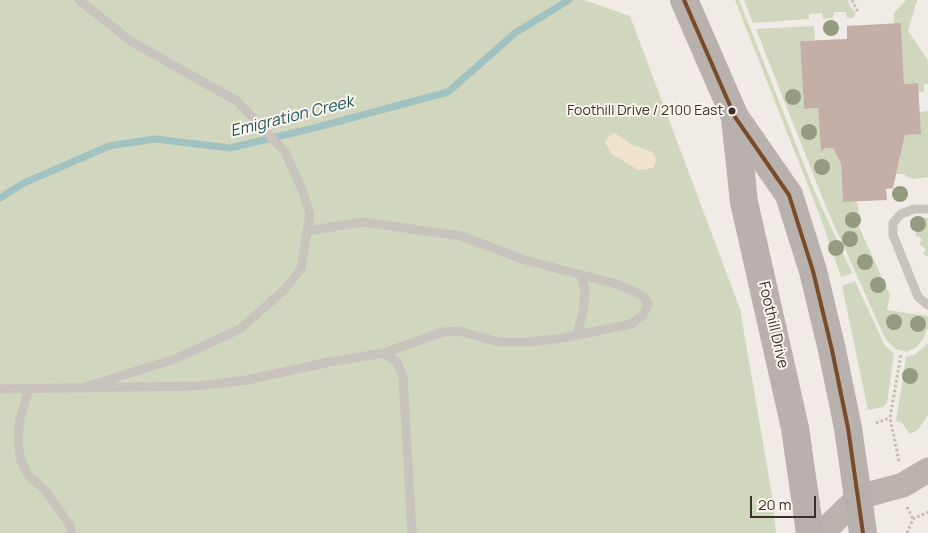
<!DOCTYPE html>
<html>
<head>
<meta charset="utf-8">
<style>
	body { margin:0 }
	#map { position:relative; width:928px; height:533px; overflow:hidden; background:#f0ebe5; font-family:Manrope,sans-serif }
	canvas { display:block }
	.scale { position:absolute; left:750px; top:496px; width:66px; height:22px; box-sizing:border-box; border:2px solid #3b302b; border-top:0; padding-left:6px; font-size:15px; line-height:18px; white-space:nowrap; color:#3b302b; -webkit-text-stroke:4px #fbf5ee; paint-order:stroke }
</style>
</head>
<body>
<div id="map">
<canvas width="928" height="533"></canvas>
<div class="scale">20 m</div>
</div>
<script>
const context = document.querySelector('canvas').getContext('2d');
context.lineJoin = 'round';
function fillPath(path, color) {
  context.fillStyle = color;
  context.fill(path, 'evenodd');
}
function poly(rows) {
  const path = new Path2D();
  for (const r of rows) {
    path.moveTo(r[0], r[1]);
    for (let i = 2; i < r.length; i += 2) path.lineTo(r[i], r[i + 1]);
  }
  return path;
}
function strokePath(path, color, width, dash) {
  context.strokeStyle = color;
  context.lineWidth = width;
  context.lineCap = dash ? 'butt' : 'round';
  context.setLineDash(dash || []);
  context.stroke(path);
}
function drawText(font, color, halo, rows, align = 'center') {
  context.font = font + ' Manrope,sans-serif';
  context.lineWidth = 4;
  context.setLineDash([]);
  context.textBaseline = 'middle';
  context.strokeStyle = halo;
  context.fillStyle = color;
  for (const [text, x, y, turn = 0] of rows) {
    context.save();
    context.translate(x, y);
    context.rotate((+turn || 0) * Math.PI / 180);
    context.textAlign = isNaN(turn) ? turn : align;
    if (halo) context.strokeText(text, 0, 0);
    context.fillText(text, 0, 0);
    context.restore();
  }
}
fillPath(poly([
	[0,0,584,0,630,16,740,309,773,501,776,533,0,533],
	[735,0,739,0,814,190,852,273,841,277,820,216],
	[744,0,848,0,850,7,856,13,853,18,847,18,846,12,834,12,833,18,823,19,822,13,809,14,809,19,753,23],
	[906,0,917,0,908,31,928,60,928,84,924,84,924,92,918,92,917,83,904,84,901,24,894,24,894,13],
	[814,26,815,40,800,41,804,109,818,108,821,152,825,148,833,148,841,164,843,201,853,200,858,204,859,227,890,295,887,310,928,316,928,328,923,339,918,346,907,352,895,349,885,338,826,207,756,29],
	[928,111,928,177,913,179,905,176,905,174,896,174,905,135,919,112],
	[920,218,928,218,928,257,923,254,926,249,919,244,922,239,915,235,917,230,910,225],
	[855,281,884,344,894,354,887,403,883,407,868,410,842,286],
	[928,343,928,415,918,430,910,434,902,423,896,421,906,357,916,354]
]), '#d1d6bf');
fillPath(poly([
	[615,133,631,144,652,152,657,159,653,168,638,170,612,154,605,143,609,136]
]), '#efe3cc');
strokePath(poly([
	[0,198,24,183,109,146,155,139,230,148,314,128,448,92,515,33,569,0]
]), '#a1c2c1', 7);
fillPath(poly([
	[901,23,904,84,918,83,921,134,905,135,893,188,886,189,887,200,843,202,841,164,833,148,825,148,821,152,818,108,804,109,800,41,847,39,847,26]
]), '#c3afa7');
strokePath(poly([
	[852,0,858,12],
	[876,423,890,418],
	[899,461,890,418,901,354],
	[907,507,913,519],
	[907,533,913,519,928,512]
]), '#c2bbb6', 3, [2.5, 2.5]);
strokePath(poly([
	[79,0,132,42,237,101,285,152,303,192,310,214,301,269,284,290,240,329,175,359,85,387],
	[928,209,914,209,901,214,893,223,893,235,918,297,928,305],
	[307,231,363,222,461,236,525,260,620,285,643,296,648,304,643,315,631,324,563,338,530,342,498,342,459,331,443,332,384,353],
	[577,335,584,307,585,289,581,275],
	[0,389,197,386,247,380,329,362,384,353,397,362,403,376,412,533],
	[29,389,20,418,18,441,21,461,28,475,45,490,69,524,72,533]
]), '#c9c3be', 9);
strokePath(poly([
	[822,533,859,497,903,485,928,470]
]), '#bab3ae', 25);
strokePath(poly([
	[684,0,735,117,789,195,813,271,832,350,848,428,863,533],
	[735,118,744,202,795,428,810,533]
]), '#b8b1ad', 28);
strokePath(poly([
	[684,0,735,117,789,195,813,271,832,350,848,428,863,533]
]), '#7a4b2a', 4);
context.fillStyle = '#959b80';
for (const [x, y] of [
	[831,28],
	[793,97],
	[809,132],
	[822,167],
	[900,194],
	[853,220],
	[918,224],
	[850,239],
	[836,248],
	[865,262],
	[878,285],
	[894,322],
	[918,324],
	[910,376]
]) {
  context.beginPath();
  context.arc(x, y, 8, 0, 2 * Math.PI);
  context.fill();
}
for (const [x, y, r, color] of [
	[732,111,4.5,"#3b302b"]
]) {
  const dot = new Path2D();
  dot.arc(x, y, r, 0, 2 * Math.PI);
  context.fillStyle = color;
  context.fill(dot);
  strokePath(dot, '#fbf5ee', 2);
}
drawText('14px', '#3b302b', '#fbf5ee', [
	["Foothill Drive / 2100 East",723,111]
], 'right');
drawText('15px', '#3b302b', '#fbf5ee', [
	["Foothill Drive",773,325,77]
]);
drawText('italic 16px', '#1f5a5e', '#fbf5ee', [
	["Emigration Creek",292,117,-14]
]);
</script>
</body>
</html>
